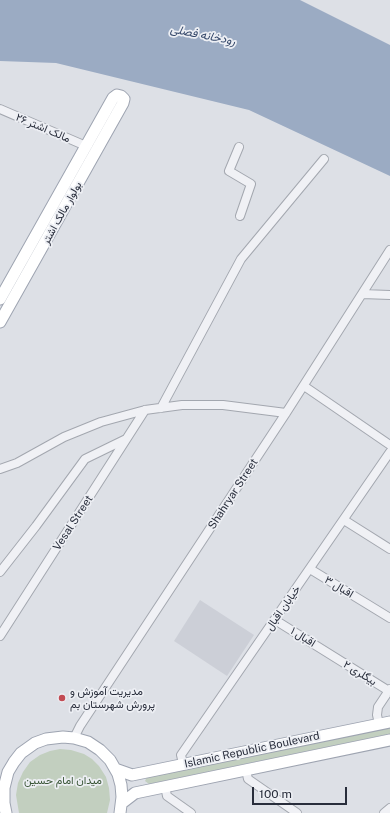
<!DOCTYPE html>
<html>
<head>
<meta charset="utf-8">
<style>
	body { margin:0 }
	#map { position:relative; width:390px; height:813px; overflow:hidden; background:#dde0e6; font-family:"Public Sans",sans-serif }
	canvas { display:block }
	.scale { position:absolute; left:252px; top:787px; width:95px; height:18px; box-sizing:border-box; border:2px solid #282d3b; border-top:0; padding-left:5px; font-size:12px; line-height:14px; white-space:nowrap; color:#282d3b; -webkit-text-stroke:3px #edeff4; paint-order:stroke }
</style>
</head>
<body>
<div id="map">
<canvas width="390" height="813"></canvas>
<div class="scale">100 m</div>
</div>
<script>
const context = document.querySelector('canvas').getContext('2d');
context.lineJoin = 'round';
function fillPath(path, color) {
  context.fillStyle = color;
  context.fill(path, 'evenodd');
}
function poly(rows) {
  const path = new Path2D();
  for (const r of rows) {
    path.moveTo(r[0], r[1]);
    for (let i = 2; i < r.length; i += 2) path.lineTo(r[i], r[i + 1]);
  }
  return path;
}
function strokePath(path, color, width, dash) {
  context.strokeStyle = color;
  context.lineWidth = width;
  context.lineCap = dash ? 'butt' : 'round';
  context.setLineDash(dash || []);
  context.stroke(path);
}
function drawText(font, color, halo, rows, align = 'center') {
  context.font = font + ' "Public Sans",Vazirmatn,sans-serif';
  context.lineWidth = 3.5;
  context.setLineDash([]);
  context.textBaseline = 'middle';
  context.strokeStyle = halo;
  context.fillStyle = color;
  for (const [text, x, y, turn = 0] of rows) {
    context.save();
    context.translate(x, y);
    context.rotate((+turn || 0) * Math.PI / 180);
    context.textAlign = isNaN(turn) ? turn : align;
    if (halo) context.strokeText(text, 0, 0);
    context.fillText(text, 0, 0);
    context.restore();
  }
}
fillPath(poly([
	[200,600,254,635,227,676,174,641]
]), '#cccfd7');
fillPath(poly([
	[390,728,390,734,149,784,145,781,147,777],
	[60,749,71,750,84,754,92,759,99,766,106,777,109,788,110,800,107,813,19,813,16,795,18,783,23,772,30,762,40,755,50,751]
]), '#c2cfbf');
fillPath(poly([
	[0,0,300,0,390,45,390,176,249,110,56,63,0,61]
]), '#9babc3');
const minor = poly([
	[0,109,86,146],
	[239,147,229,171,251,184,240,216],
	[362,294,390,295],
	[304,386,390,445],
	[161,408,241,259,324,159],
	[0,469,17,463,64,437,101,422,145,410,182,405,223,405,286,413],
	[344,520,390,549],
	[310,569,390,618],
	[0,572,36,526,85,459,126,439],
	[275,620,389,691],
	[0,636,145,410],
	[379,724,377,715,378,707,390,689],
	[74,738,80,726,286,413,390,250],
	[183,764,181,755,390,452],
	[246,770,248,779,297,813],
	[165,786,167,796,191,813],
	[384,813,390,808]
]);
const major = poly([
	[0,299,113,98,117,95,121,96,124,99,123,103,0,322],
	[115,769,132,775,390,722],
	[122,803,135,793,390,740],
	[6,813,4,803,4,788,8,772,14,762,21,753,35,743,46,739,63,737,74,738,88,742,100,750,110,760,118,774,121,785,122,797,120,813]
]);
strokePath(minor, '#a3a7af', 10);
strokePath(major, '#9ea4b1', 13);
strokePath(minor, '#f0f1f5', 8);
strokePath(major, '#fff', 11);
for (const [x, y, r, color] of [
	[62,698,4,"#c24b53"]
]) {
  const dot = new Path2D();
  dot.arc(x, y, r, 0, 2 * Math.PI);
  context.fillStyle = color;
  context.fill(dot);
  strokePath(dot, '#edeff4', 1.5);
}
drawText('11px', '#282d3b', '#edeff4', [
	["مالک اشتر ۲۶",43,128,23],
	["بولوار مالک اشتر",62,213,-61],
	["Shahryar Street",233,494,-57],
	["Vesal Street",73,523,-57],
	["اقبال ۳",339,587,31],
	["خیابان اقبال",283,608,-55],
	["اقبال ۱",303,637,32],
	["بیگلری ۲",360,673,32],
	["Islamic Republic Boulevard",252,750,-12]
]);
drawText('11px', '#282d3b', '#edeff4', [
	["مدیریت آموزش و",70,692],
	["پرورش شهرستان بم",70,705]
], 'left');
drawText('11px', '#3a5637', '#edeff4', [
	["میدان امام حسین",63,781]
]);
drawText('italic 12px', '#36496b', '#edeff4', [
	["رودخانه فصلی",203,35,11]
]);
</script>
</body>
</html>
